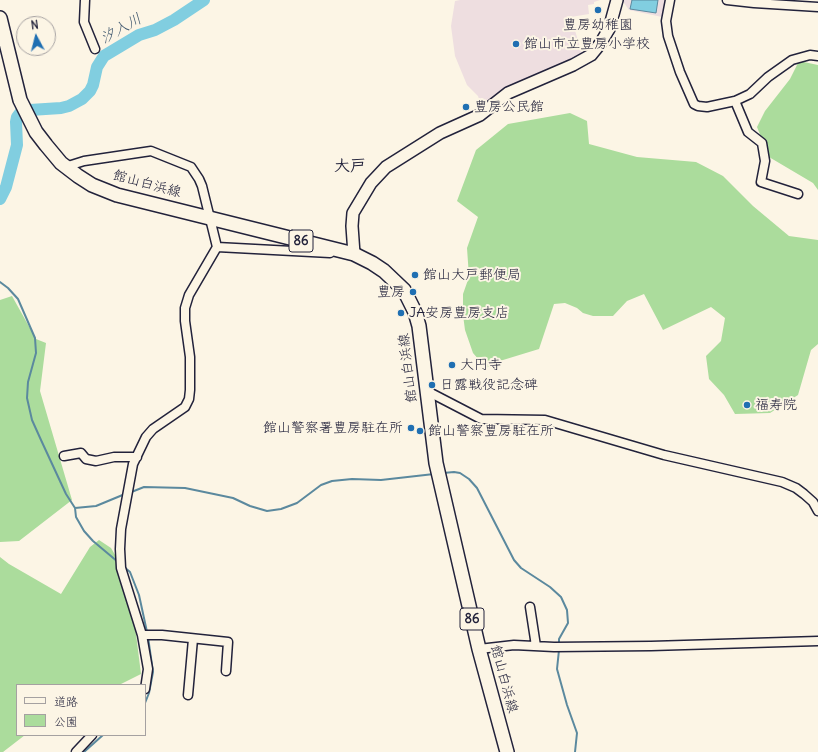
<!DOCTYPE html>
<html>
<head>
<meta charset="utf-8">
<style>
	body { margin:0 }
	#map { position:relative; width:818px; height:752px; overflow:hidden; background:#fcf5e5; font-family:Delius,"Klee One",sans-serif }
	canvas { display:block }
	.legend { position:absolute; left:16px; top:684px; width:130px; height:52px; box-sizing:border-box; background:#fcf5e5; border:1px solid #a5a1a1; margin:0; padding:5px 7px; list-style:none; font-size:12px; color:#22223b }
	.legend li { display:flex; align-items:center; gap:8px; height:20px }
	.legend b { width:20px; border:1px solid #a5a1a1 }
	.north { position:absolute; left:16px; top:16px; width:40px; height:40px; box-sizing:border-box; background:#fcf5e5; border:1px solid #a5a1a1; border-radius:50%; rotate:353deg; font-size:11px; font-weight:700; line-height:16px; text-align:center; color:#22223b }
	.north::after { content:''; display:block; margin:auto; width:14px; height:18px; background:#1f6fb2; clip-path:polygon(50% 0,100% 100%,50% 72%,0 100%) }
</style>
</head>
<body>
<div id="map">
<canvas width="818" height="752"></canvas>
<ul class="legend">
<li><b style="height:5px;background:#fcf5e5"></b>道路</li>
<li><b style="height:11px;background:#abdc9c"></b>公園</li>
</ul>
<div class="north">N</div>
</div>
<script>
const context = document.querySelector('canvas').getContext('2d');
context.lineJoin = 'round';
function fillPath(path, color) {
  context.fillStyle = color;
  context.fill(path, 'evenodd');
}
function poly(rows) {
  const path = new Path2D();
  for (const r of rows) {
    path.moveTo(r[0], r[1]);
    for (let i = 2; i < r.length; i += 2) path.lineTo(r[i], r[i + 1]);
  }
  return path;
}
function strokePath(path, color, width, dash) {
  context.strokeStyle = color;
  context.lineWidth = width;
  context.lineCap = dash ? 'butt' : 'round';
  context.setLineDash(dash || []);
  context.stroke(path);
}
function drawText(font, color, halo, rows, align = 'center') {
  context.font = font + ' Delius,"Klee One",sans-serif';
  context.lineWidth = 4;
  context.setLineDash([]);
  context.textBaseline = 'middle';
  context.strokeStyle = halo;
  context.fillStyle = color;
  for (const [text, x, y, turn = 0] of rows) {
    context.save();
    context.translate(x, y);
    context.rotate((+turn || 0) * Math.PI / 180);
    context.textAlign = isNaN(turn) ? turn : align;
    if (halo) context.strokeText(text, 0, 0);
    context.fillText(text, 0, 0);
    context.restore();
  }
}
fillPath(poly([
	[460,0,600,0,594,2,594,4,588,5,589,14,571,17,582,54,572,60,507,87,493,100,481,105,478,96,467,85,455,56,451,26,455,1],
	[622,0,666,0,662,17,629,10]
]), '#eedee0');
fillPath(poly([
	[799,61,818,65,818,190,813,183,769,157,757,127,765,111,790,79],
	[570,113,587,121,589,144,637,157,696,162,723,176,753,206,789,236,818,240,818,344,811,350,798,395,770,413,735,414,724,395,709,379,706,356,721,341,725,318,711,307,663,330,644,294,627,301,613,316,593,316,583,313,577,308,565,303,554,304,539,349,503,360,486,368,473,353,465,330,463,315,463,294,469,277,467,248,478,217,457,201,476,150,508,124],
	[12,296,36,339,46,343,40,391,72,500,19,541,0,542,0,300],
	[99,540,111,548,129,579,141,674,119,685,17,685,17,735,25,735,3,752,0,752,0,557,9,564,61,594,90,547]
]), '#abdc9c');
const water = poly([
	[632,0,658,0,656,13,630,9,632,0]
]);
fillPath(water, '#81cee0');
strokePath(water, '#5b899e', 1);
strokePath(poly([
	[0,282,8,288,18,299,35,338,36,353,28,382,27,398,32,420,41,440,66,494,75,508,76,517,84,531,93,541,118,562],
	[443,473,454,472,460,473,469,479,477,488,514,560,521,568,550,587,561,597,567,610,568,623,559,639,559,645],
	[129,493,144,487,185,488,233,498,250,506,267,511,281,509,297,503,321,485,332,481,352,479,381,480,434,474],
	[75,508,96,506,125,494],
	[123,566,130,572,139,595,147,632],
	[559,650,557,669,567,705,577,733,575,752],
	[145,703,149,693,153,672,148,637],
	[84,752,103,735]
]), '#5b899e', 2);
strokePath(poly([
	[0,199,6,187,17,145,16,122,17,117,20,113,30,110,61,108,69,106,82,99,90,91,93,85,97,67,104,56,139,35,155,30,174,20,204,0]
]), '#81cee0', 12);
const street = poly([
	[85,0,84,22,95,49],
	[670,0,666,21,668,36,680,72,694,104,698,106,707,107,735,101,750,94,768,77,792,60,810,55,818,56],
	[727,0,754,3,818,7],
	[735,101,748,132,762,143,765,161,761,182,798,194],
	[65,167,84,161,151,151,191,167,199,179,202,186,217,247,189,295,185,308,185,321,190,357,190,390,189,399,185,407,153,429,146,437,133,464,121,529,120,549,121,568,142,635,148,669,145,689],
	[217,247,330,253],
	[427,391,481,419,545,420,664,455,782,482,796,488,804,494,813,502,818,511],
	[64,456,81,453,86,459,96,461,114,457,137,457],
	[530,607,536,646],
	[142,635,162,635,228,642,226,671],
	[479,649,514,645,554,647,651,646,818,641],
	[188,695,193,639],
	[76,752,92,735]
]);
const secondary = poly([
	[354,254,352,226,353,213,371,183,386,167,440,133,480,115,508,93,573,65,591,55,600,44,609,29,617,0]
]);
const primary = poly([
	[0,18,20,100,36,132,46,145,61,163,78,176,92,185,117,195,354,254,372,263,384,271,404,290,415,312,419,326,436,463,479,649,507,752]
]);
strokePath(street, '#22223b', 11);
strokePath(secondary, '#22223b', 14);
strokePath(primary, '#22223b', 16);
strokePath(street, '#fcf5e5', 8);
strokePath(secondary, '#fcf5e5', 11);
strokePath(primary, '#fcf5e5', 13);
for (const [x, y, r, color] of [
	[598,10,4,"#1f6fb2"],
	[516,44,4,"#1f6fb2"],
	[466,107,4,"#1f6fb2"],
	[415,275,4,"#1f6fb2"],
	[413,292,4,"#1f6fb2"],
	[401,313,4,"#1f6fb2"],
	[452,365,4,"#1f6fb2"],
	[432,385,4,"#1f6fb2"],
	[747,405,4,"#1f6fb2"],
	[411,428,4,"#1f6fb2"],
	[420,431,4,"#1f6fb2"]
]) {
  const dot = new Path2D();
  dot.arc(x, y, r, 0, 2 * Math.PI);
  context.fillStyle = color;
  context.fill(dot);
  strokePath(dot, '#fcf5e5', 1.5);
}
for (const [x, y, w] of [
	[301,241,24],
	[472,619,24]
]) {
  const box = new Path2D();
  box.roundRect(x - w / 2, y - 11, w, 22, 3);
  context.fillStyle = '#fcf5e5';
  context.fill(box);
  strokePath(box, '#22223b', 1);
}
drawText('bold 13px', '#22223b', null, [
	["86",301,241],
	["86",472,619]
]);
drawText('14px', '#22223b', '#fcf5e5', [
	["豊房幼稚園",598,25,"center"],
	["館山市立豊房小学校",524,44],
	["豊房公民館",474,107],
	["館山大戸郵便局",423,275],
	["豊房",405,292,"right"],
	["JA安房豊房支店",409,313],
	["大円寺",460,365],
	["日露戦役記念碑",440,385],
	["福寿院",755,405],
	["館山警察署豊房駐在所",403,428,"right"],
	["館山警察豊房駐在所",428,431]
], 'left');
drawText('14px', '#22223b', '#fcf5e5', [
	["館山白浜線",147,184,15],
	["館山白浜線",408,368,-97],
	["館山白浜線",504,679,75]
]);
drawText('italic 15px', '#3e566d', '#fcf5e5', [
	["汐入川",121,29,-30]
]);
drawText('bold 16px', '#22223b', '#fcf5e5', [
	["大戸",350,166]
]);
</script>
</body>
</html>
